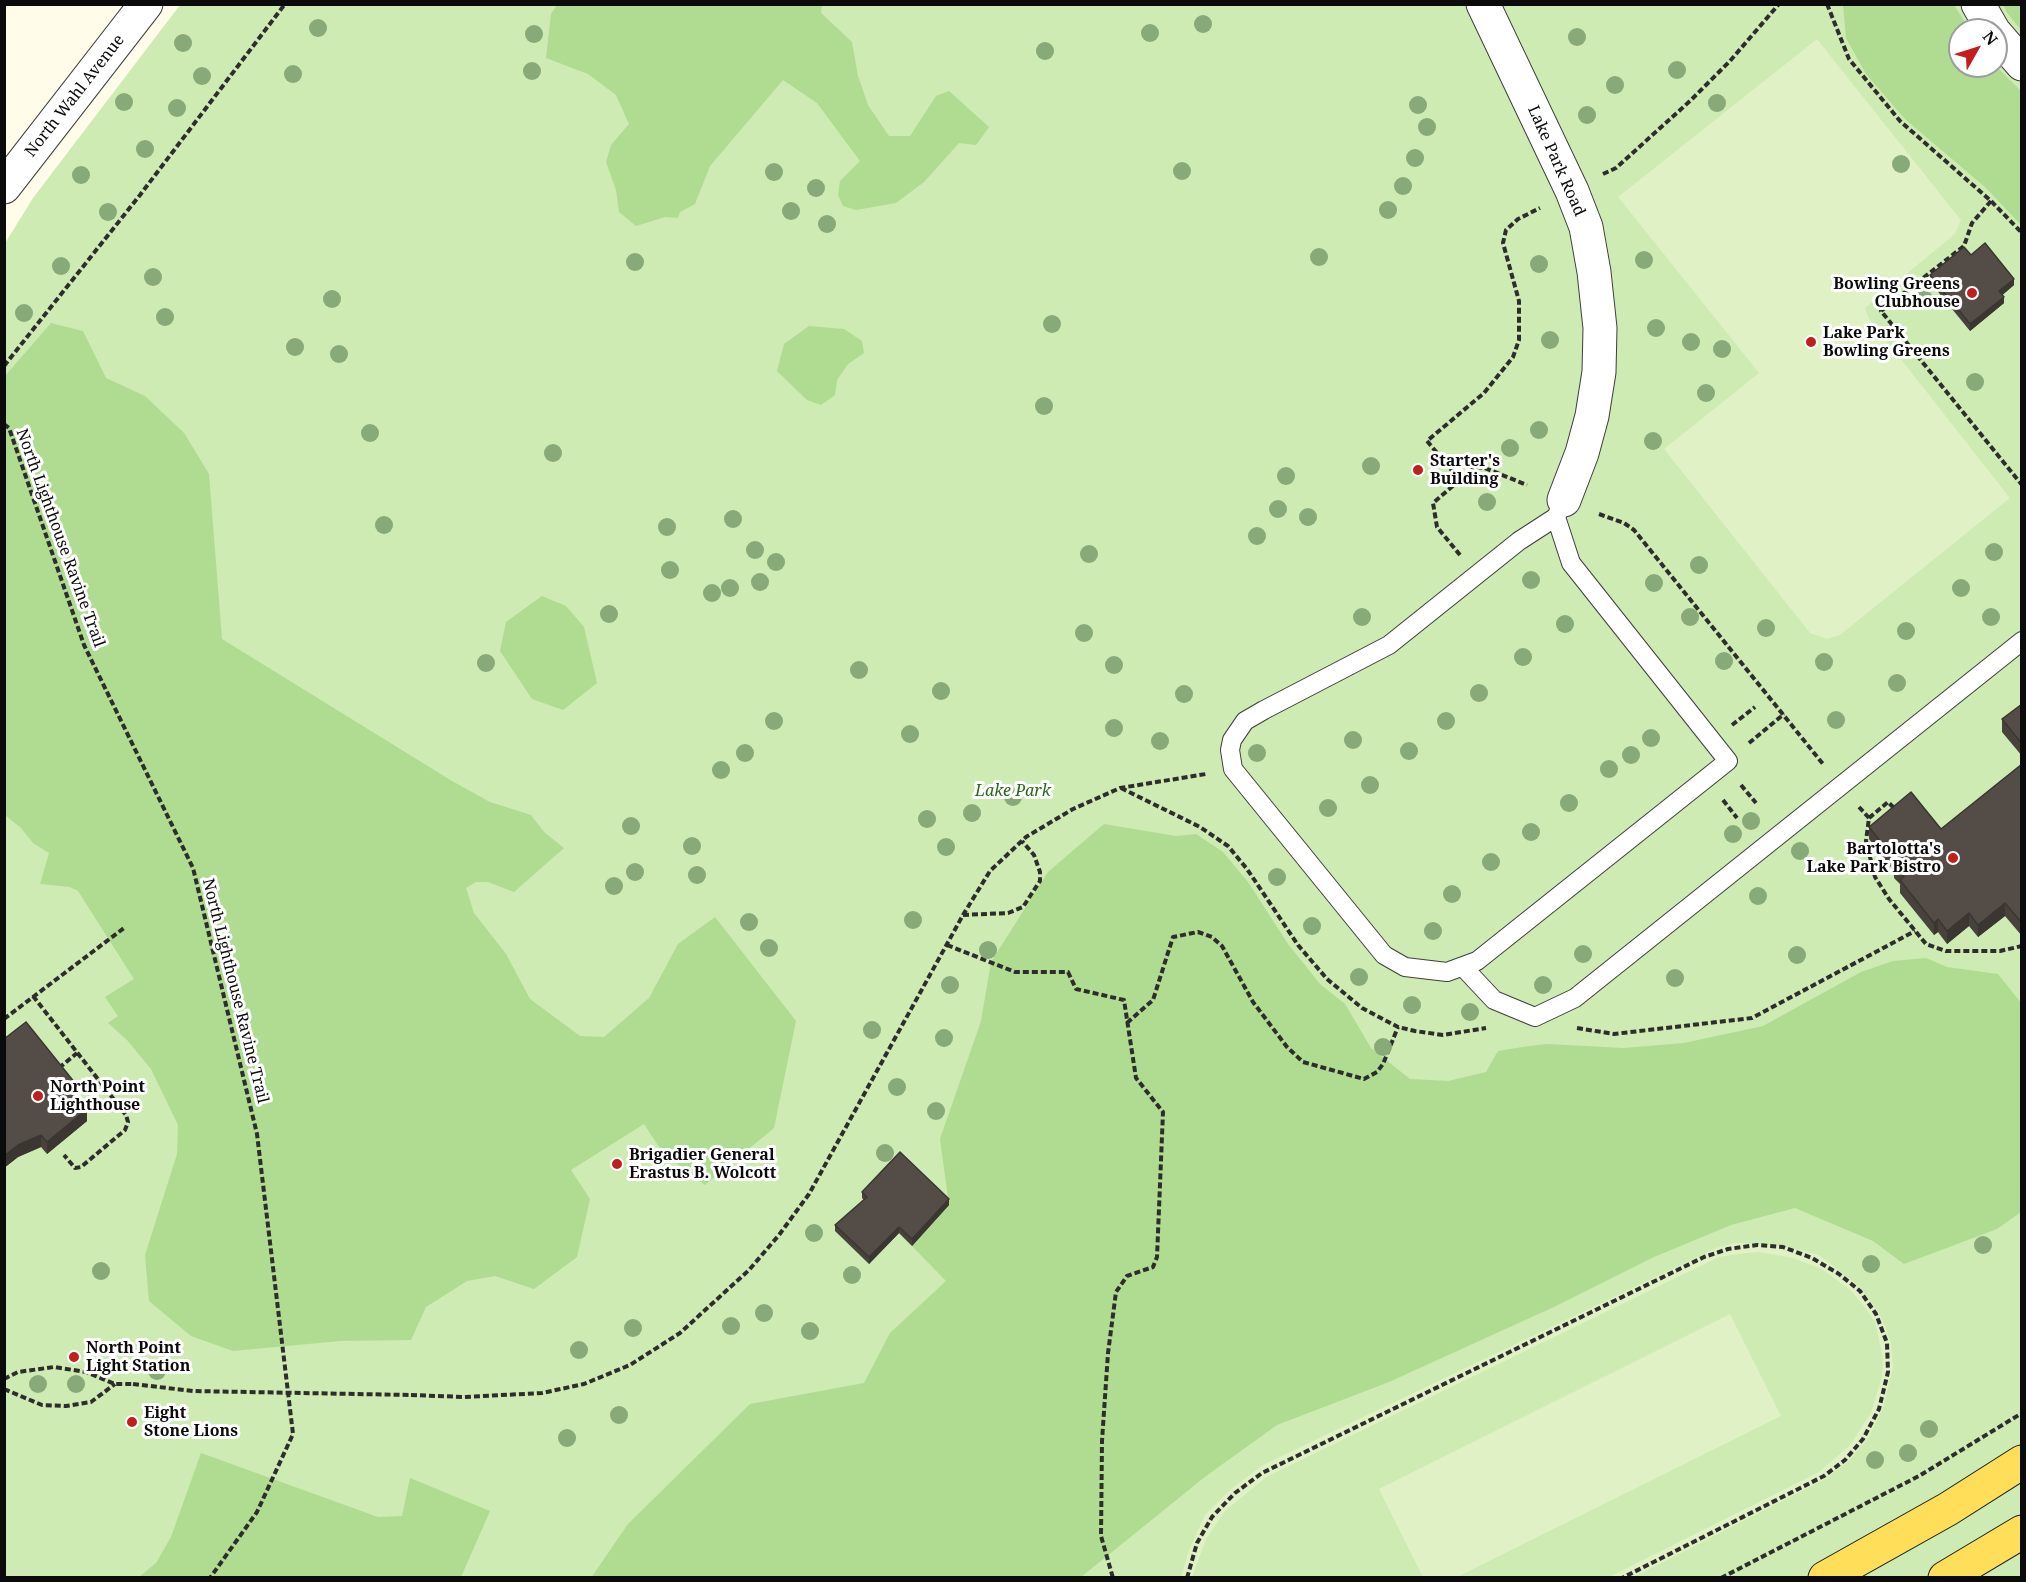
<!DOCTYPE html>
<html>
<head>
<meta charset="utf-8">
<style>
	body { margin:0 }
	#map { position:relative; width:2026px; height:1582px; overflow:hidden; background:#fffcea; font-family:"Noto Serif",serif }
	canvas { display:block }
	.frame { position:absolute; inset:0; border:6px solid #0b0b0b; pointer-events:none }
	.north { position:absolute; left:1948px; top:18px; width:60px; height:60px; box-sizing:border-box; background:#fff; border:2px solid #9d9d9d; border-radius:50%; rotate:51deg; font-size:16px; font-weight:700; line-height:24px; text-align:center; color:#0b0b0b }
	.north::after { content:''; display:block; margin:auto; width:21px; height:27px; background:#c11e1e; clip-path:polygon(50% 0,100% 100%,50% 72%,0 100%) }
</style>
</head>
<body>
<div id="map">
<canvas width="2026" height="1582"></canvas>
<div class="frame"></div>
<div class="north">N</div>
</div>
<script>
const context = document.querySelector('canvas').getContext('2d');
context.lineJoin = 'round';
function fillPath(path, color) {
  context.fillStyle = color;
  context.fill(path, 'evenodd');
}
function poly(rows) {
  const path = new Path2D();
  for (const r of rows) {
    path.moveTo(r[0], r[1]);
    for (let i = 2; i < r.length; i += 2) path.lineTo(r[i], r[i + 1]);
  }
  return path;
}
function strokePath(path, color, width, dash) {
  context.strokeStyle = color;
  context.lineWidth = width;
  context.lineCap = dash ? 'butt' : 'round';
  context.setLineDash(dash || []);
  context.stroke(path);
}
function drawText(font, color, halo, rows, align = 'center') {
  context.font = font + ' "Noto Serif",serif';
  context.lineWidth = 6;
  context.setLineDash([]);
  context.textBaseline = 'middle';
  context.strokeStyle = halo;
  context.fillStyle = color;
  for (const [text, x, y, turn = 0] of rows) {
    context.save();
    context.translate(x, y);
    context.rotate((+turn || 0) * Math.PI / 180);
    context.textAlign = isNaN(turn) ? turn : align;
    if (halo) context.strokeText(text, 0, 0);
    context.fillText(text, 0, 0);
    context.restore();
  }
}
fillPath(poly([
	[180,5,2021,5,2021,1577,5,1577,4,245,33,198],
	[1960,30,1996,30,1996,66,1960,66]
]), '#cdebb2');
fillPath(poly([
	[557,5,822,5,821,13,852,42,858,76,868,105,889,136,910,136,936,96,949,91,989,127,976,145,959,143,924,182,896,203,856,210,843,206,838,195,840,181,860,161,817,103,783,80,710,166,695,204,680,212,678,218,665,217,636,226,619,212,616,190,606,162,611,145,629,124,616,95,588,74,546,58,551,14],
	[1843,5,1954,5,1970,30,1960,30,1960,66,1996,66,2021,91,2021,225,1986,188,1905,119,1866,74,1846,38],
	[2003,5,2021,5,2021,30,2008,14],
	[51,323,83,331,106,378,145,396,184,433,209,474,222,639,452,781,490,802,531,815,544,832,564,848,514,892,488,882,476,882,466,888,474,913,506,954,530,999,580,1036,604,1037,649,998,678,944,715,917,796,1021,774,1128,705,1185,663,1153,644,1124,571,1170,590,1199,577,1257,534,1289,495,1276,467,1281,426,1307,411,1340,340,1341,233,1351,191,1336,149,1301,145,1255,177,1154,178,1125,151,1069,127,1040,108,1023,118,1016,105,997,134,979,78,891,70,887,40,884,49,853,33,843,21,828,5,815,5,376],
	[809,326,844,329,862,341,864,353,848,364,837,380,835,395,821,405,807,400,777,371,784,344],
	[542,596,566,606,584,627,597,683,563,710,532,699,500,651,506,622],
	[1104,824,1176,836,1196,834,1223,852,1248,882,1288,944,1320,984,1345,1004,1371,1048,1410,1079,1448,1081,1486,1072,1498,1051,1529,1046,1547,1044,1624,1048,1684,1043,1763,1026,1861,972,1893,961,1926,958,1947,967,1998,974,2021,1003,2021,1212,1997,1229,1904,1264,1873,1241,1795,1208,1731,1225,1654,1257,1556,1306,1389,1382,1277,1425,1206,1476,1081,1577,591,1578,628,1524,750,1404,864,1383,890,1333,946,1281,912,1246,949,1205,940,1139,981,1021,991,962,1048,872],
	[201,1453,378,1517,402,1516,410,1478,490,1511,461,1577,139,1577,156,1563,171,1537]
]), '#afdc91');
fillPath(poly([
	[1817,39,1961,220,1955,234,1865,308,1868,317,2010,498,1840,635,1827,639,1810,633,1664,449,1759,373,1618,197],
	[1735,1243,1779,1245,1819,1255,1860,1287,1878,1311,1886,1328,1891,1344,1893,1367,1883,1408,1869,1437,1849,1461,1825,1479,1634,1577,1609,1577,1819,1472,1850,1445,1871,1413,1882,1376,1883,1358,1875,1322,1863,1305,1850,1290,1822,1269,1793,1258,1759,1252,1738,1254,1719,1257,1268,1476,1226,1510,1206,1539,1192,1577,1181,1577,1189,1550,1205,1515,1231,1489,1263,1465,1716,1248],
	[1730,1314,1781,1416,1457,1577,1423,1577,1379,1489]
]), '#e0f1c5');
const lane = poly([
	[1556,517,1571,563,1728,761,1477,961,1447,972,1405,967,1384,955,1233,769,1230,750,1232,740,1245,721,1264,710,1389,645,1519,541,1556,517,1564,500],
	[1464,968,1494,1000,1535,1017,1575,998,2022,641]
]);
const street = poly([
	[1483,4,1572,191,1586,227,1594,272,1600,328,1599,372,1592,416,1582,453,1564,500],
	[1978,4,1993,30],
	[1996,34,2022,64],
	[4,187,146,4]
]);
const primary = poly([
	[1825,1578,1948,1509,2022,1462],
	[1945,1578,2022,1532]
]);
strokePath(lane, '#3e3e3e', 20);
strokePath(street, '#3e3e3e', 35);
strokePath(primary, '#1c1c1c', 35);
strokePath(poly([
	[1827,4,1849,59,1900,121,1991,201,2022,233],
	[1603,174,1616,168,1690,101,1730,61,1779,4],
	[1991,201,1972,223,1964,246,1881,311,2022,485],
	[4,366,140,195,285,4],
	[4,424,9,428,84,645,193,868,257,1134,293,1434,257,1512,210,1578],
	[1460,480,1427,441,1484,393,1513,357,1519,340,1519,301,1503,243,1506,230,1518,219,1540,208],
	[1599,514,1624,523,1634,530,1823,764],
	[1460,555,1437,527,1433,503,1475,467,1485,468,1527,485],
	[1732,725,1755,707],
	[1749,743,1784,714],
	[1741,785,1756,803],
	[1121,788,1200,827,1228,846,1247,869,1298,945,1327,979,1362,1008,1398,1027,1415,1031,1443,1035,1486,1028],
	[1723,800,1737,818],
	[1859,807,1869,818,1866,841,1875,877,1889,899,1926,944,1946,951,2000,951,2022,946],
	[1869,818,1888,802,1895,809],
	[963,915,1008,913,1023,907,1040,881,1040,872,1034,855,1022,841],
	[947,945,1015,972,1068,972,1076,989,1124,1000,1136,1078,1163,1112,1157,1257,1153,1267,1127,1276,1116,1292,1108,1353,1102,1441,1101,1536,1113,1578],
	[33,996,126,1115,128,1122,125,1130,81,1167,75,1168,64,1155],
	[4,1019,124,928],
	[1127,1023,1153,1000,1173,937,1198,932,1212,937,1222,946,1253,1002,1287,1047,1303,1062,1364,1079,1377,1072,1383,1064,1398,1027],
	[1577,1028,1614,1034,1752,1018,1915,931],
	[59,1068,77,1053],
	[4,1379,18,1372,54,1367,86,1372,115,1384,133,1384],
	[4,1389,42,1405,66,1406,91,1402,115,1384],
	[411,1395,464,1397,542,1393,584,1384,630,1365,680,1333,749,1270,779,1235,809,1194,963,915,990,871,1026,837,1073,809,1120,788,1206,774],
	[1187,1578,1197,1543,1212,1517,1235,1493,1262,1473,1704,1257,1728,1249,1757,1245,1783,1247,1812,1258,1839,1274,1860,1291,1876,1314,1887,1343,1888,1372,1879,1409,1863,1439,1845,1460,1824,1476,1622,1578],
	[1721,1578,1919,1476,2022,1413]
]), '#2d2d2d', 4, [6, 3]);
strokePath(lane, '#fff', 18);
strokePath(street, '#fff', 33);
strokePath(primary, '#ffde5a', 33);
strokePath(poly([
	[133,1384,193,1391,411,1395]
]), '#2d2d2d', 4, [6, 3]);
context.fillStyle = '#88a978';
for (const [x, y] of [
	[1203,24],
	[318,28],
	[1150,33],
	[534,34],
	[1577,37],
	[183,43],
	[1045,51],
	[1677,70],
	[532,71],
	[293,74],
	[202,76],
	[1615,85],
	[124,102],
	[1717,103],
	[1418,105],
	[177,108],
	[1587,115],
	[1427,127],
	[145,149],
	[1415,158],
	[1901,164],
	[1182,171],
	[774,172],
	[81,175],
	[1403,186],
	[816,188],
	[1388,210],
	[791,211],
	[108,212],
	[827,224],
	[1319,257],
	[1644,260],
	[635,262],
	[1539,264],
	[61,266],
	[153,277],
	[332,299],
	[1924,299],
	[24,313],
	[165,317],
	[1052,324],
	[1656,328],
	[1550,340],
	[1691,342],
	[295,347],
	[1722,349],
	[339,354],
	[1975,382],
	[1706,393],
	[1044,406],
	[1539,430],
	[370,433],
	[1653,441],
	[1510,448],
	[553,453],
	[1371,466],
	[1286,476],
	[1487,502],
	[1278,509],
	[1308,517],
	[733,519],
	[384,525],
	[667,527],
	[1257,536],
	[755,550],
	[1994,552],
	[1089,554],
	[776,562],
	[1699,565],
	[670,570],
	[1531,580],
	[760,582],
	[1654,583],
	[730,588],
	[1961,588],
	[712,593],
	[609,614],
	[1362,617],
	[1690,617],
	[1991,617],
	[1565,624],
	[1766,628],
	[1906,631],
	[1084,633],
	[1523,657],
	[1724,661],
	[1824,662],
	[486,663],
	[1114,665],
	[859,670],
	[1897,683],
	[941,691],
	[1479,693],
	[1184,694],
	[1836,720],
	[774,721],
	[1446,721],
	[1114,728],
	[910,734],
	[1651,738],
	[1353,740],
	[1160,741],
	[1409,751],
	[745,753],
	[1257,753],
	[1631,755],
	[1609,769],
	[721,770],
	[1370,785],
	[1013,797],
	[1569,803],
	[1328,808],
	[972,813],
	[927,819],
	[1751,821],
	[631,826],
	[1531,832],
	[1733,834],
	[692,846],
	[946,847],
	[1800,851],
	[1491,862],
	[635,872],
	[697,875],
	[1277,877],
	[614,886],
	[1452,894],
	[1758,896],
	[913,920],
	[749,922],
	[1312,926],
	[1433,931],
	[769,948],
	[988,950],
	[1583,954],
	[1797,955],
	[1359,977],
	[1675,978],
	[950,985],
	[1543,985],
	[1412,1005],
	[1470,1012],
	[872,1030],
	[944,1038],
	[1383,1047],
	[897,1087],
	[936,1111],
	[885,1153],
	[814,1233],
	[1983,1245],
	[1871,1264],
	[101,1271],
	[852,1275],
	[764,1313],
	[731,1326],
	[633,1328],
	[810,1331],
	[579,1350],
	[157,1371],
	[38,1384],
	[76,1384],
	[619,1415],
	[1929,1429],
	[567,1438],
	[1908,1453],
	[1875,1460]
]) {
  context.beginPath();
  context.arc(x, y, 9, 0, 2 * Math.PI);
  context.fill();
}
fillPath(poly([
	[1971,255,2014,285,2002,295,2004,303,1970,331,1930,282,1930,275],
	[2022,704,2022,756,2002,732,2002,719],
	[2022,764,2022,936,2005,916,1978,937,1969,926,1947,944,1938,932,1934,935,1900,893,1900,884,1894,878,1894,871,1869,839,1869,827,1941,829],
	[4,1039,75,1094,87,1121,47,1154,41,1147,18,1157,4,1168],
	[862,1192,949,1205,912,1246,899,1233,869,1264,835,1231,835,1225,864,1200,862,1198]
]), '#48423d');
fillPath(poly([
	[2014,279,2014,285,1999,298,1999,291],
	[2004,297,2004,303,1970,331,1970,324],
	[2005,903,2005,916,1978,937,1978,925],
	[1969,913,1969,926,1947,944,1947,931],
	[1938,919,1938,932,1934,935,1934,923],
	[75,1083,75,1094,69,1087],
	[87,1109,87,1121,47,1154,47,1142],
	[41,1135,41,1147,18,1157,4,1168,4,1156,18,1145],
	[949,1199,949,1205,912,1246,912,1239],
	[899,1227,899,1233,869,1264,869,1257]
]), '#3b3632');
const building = poly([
	[1985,243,2014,279,1999,291,2004,297,1970,324,1930,275,1964,247,1971,255,1985,243],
	[2022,704,2022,744,2002,719,2022,704],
	[2022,764,2022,923,2005,903,1978,925,1969,913,1947,931,1938,919,1934,923,1900,880,1904,877,1894,865,1898,863,1869,827,1911,792,1941,829,2022,764],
	[26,1022,75,1083,69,1087,87,1109,47,1142,41,1135,18,1145,4,1156,4,1039,26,1022],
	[900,1152,949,1199,912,1239,899,1227,869,1257,835,1225,867,1197,862,1192,900,1152]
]);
fillPath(building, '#544d47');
strokePath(building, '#3b3632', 1.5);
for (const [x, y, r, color] of [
	[1972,293,6,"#c11e1e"],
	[1811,342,6,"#c11e1e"],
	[1418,470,6,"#c11e1e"],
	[1953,858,6,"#c11e1e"],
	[38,1096,6,"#c11e1e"],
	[617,1164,6,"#c11e1e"],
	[74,1357,6,"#c11e1e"],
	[132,1422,6,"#c11e1e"]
]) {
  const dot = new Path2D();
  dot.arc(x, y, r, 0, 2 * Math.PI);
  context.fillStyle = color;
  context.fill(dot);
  strokePath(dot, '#fff', 2);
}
drawText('16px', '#0b0b0b', '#fff', [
	["North Wahl Avenue",75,96,-52],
	["Lake Park Road",1556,161,66],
	["North Lighthouse Ravine Trail",60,538,70],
	["North Lighthouse Ravine Trail",235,991,76]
]);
drawText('bold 16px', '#0b0b0b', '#fff', [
	["Bowling Greens",1960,284,"right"],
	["Clubhouse",1960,302,"right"],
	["Lake Park",1823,333],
	["Bowling Greens",1823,351],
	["Starter's",1430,461],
	["Building",1430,479],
	["Bartolotta's",1941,849,"right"],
	["Lake Park Bistro",1941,867,"right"],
	["North Point",50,1087],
	["Lighthouse",50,1105],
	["Brigadier General",629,1155],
	["Erastus B. Wolcott",629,1173],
	["North Point",86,1348],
	["Light Station",86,1366],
	["Eight",144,1413],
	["Stone Lions",144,1431]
], 'left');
drawText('italic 16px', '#26651a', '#fff', [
	["Lake Park",1013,791]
]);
</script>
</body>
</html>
